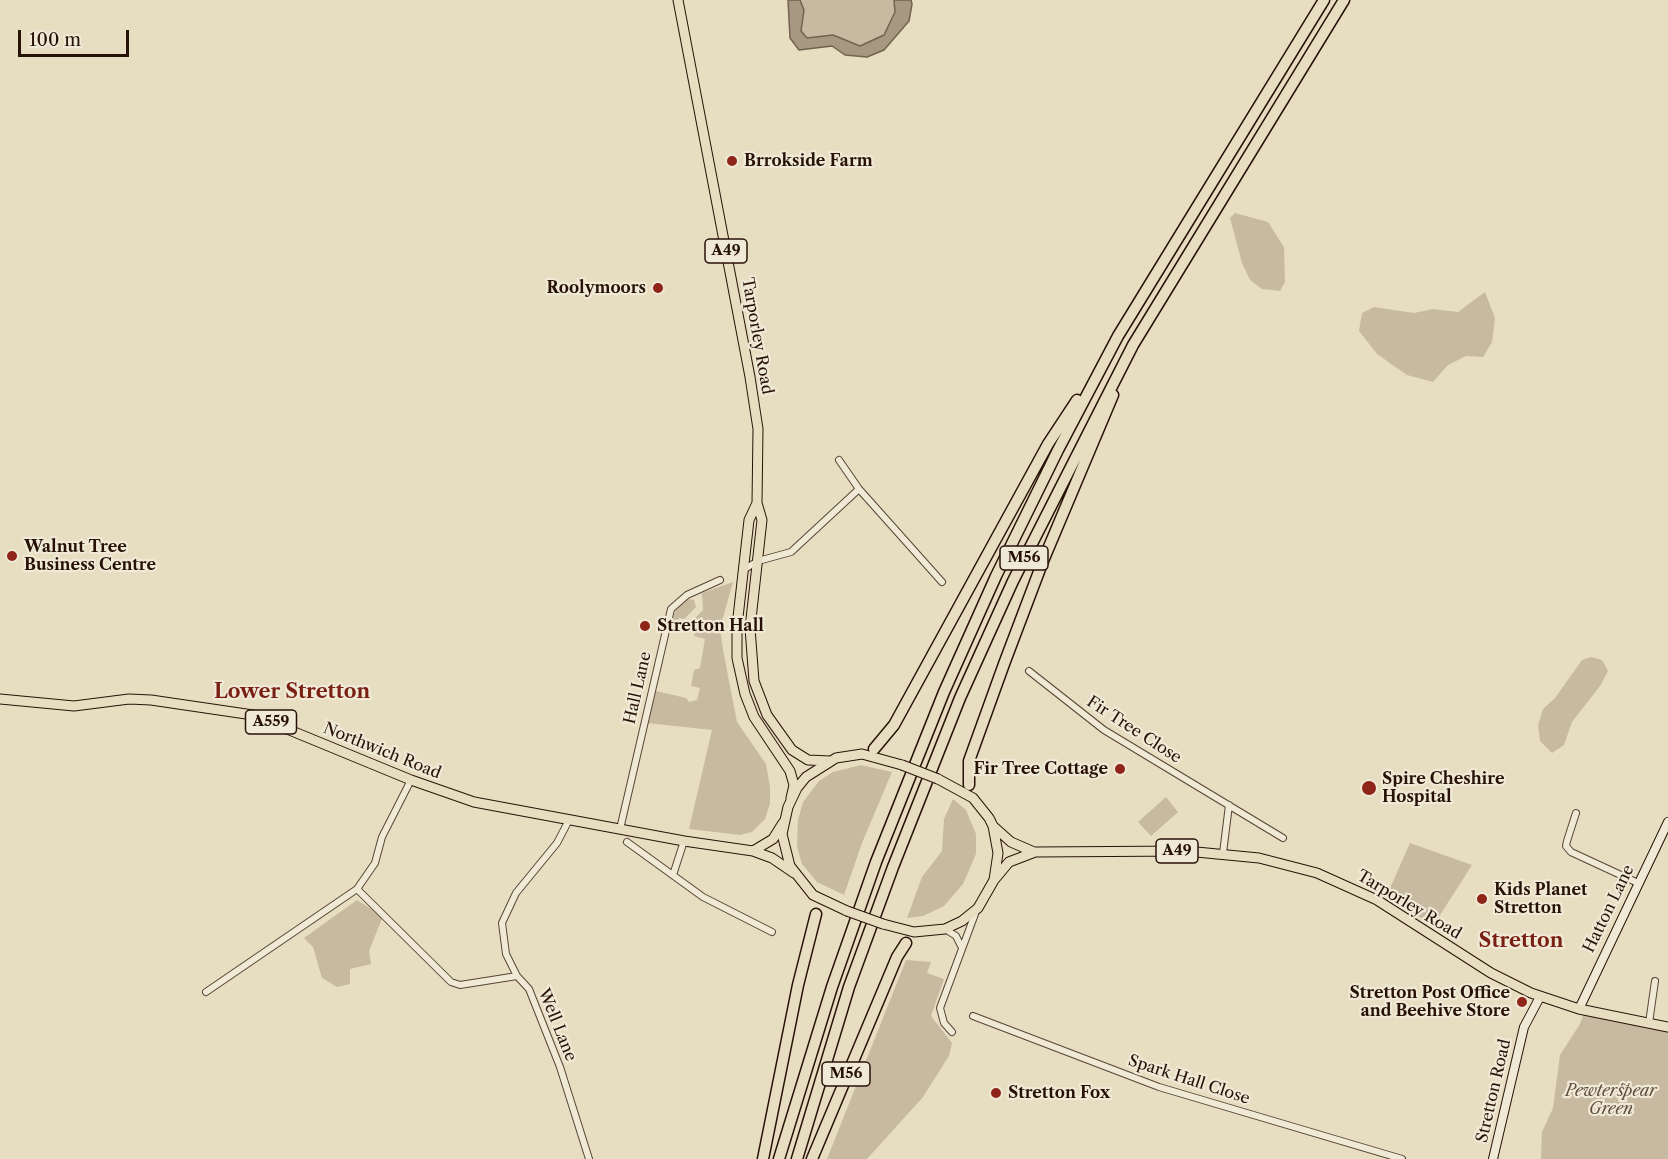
<!DOCTYPE html>
<html>
<head>
<meta charset="utf-8">
<style>
	body { margin:0 }
	#map { position:relative; width:1668px; height:1159px; overflow:hidden; background:#e7ddc0; font-family:"Libre Caslon Text",serif }
	canvas { display:block }
	.scale { position:absolute; left:18px; top:30px; width:111px; height:27px; box-sizing:border-box; border:3px solid #281208; border-top:0; padding-left:8px; font-size:18px; line-height:21px; white-space:nowrap; color:#281208; -webkit-text-stroke:4px #efe9d6; paint-order:stroke }
</style>
</head>
<body>
<div id="map">
<canvas width="1668" height="1159"></canvas>
<div class="scale">100 m</div>
</div>
<script>
const context = document.querySelector('canvas').getContext('2d');
context.lineJoin = 'round';
function fillPath(path, color) {
  context.fillStyle = color;
  context.fill(path, 'evenodd');
}
function poly(rows) {
  const path = new Path2D();
  for (const r of rows) {
    path.moveTo(r[0], r[1]);
    for (let i = 2; i < r.length; i += 2) path.lineTo(r[i], r[i + 1]);
  }
  return path;
}
function strokePath(path, color, width, dash) {
  context.strokeStyle = color;
  context.lineWidth = width;
  context.lineCap = dash ? 'butt' : 'round';
  context.setLineDash(dash || []);
  context.stroke(path);
}
function drawText(font, color, halo, rows, align = 'center') {
  context.font = font + ' "Libre Caslon Text",serif';
  context.lineWidth = 4.5;
  context.setLineDash([]);
  context.textBaseline = 'middle';
  context.strokeStyle = halo;
  context.fillStyle = color;
  for (const [text, x, y, turn = 0] of rows) {
    context.save();
    context.translate(x, y);
    context.rotate((+turn || 0) * Math.PI / 180);
    context.textAlign = isNaN(turn) ? turn : align;
    if (halo) context.strokeText(text, 0, 0);
    context.fillText(text, 0, 0);
    context.restore();
  }
}
fillPath(poly([
	[800,0,894,0,895,12,884,35,860,46,833,35,807,39,801,31,804,10],
	[1235,213,1268,222,1284,247,1285,282,1280,291,1262,289,1250,280,1242,263,1230,218],
	[1485,292,1495,318,1492,342,1483,357,1466,356,1448,365,1433,382,1407,375,1377,354,1359,331,1362,313,1374,307,1414,313,1433,309,1458,312],
	[733,582,720,628,723,650,737,722,766,764,770,787,770,804,765,819,752,832,740,835,689,829,712,730,647,723,656,691,686,698,689,702,697,700,700,688,691,686,694,670,700,668,705,639,694,636,697,622,692,621,703,610,702,593],
	[688,599,694,600,696,607,684,619,679,618,676,632,669,631,676,609],
	[1591,657,1602,660,1608,671,1600,686,1572,722,1564,745,1552,753,1540,741,1538,725,1543,709,1555,698,1582,660],
	[861,765,892,772,862,843,844,895,817,882,802,864,797,847,798,820,803,802,819,781,833,772],
	[1166,797,1178,812,1151,836,1138,822],
	[953,799,966,810,976,834,976,854,963,884,944,906,923,916,907,918,922,877,942,851,944,819],
	[1410,843,1472,865,1433,926,1387,895],
	[357,900,383,916,369,951,371,964,350,969,350,984,337,987,322,978,313,947,304,938],
	[906,960,931,962,927,973,944,979,931,1016,952,1043,949,1056,923,1097,867,1159,827,1159],
	[1585,1010,1668,1027,1668,1159,1541,1159,1542,1132,1553,1108,1560,1055,1580,1024]
]), '#c7baa1');
const water = poly([
	[788,0,800,0,804,10,801,31,807,38,833,35,860,46,884,35,895,12,894,0,911,0,912,4,909,21,884,50,867,57,845,55,832,46,799,50,790,38,788,0]
]);
fillPath(water, '#a69881');
strokePath(water, '#746251', 1.5);
const minor = poly([
	[839,460,859,489,942,582],
	[743,570,758,561,791,552,859,489],
	[1029,671,1104,730,1283,838],
	[1576,813,1567,841,1566,846,1571,852,1638,883],
	[569,820,557,843,516,893,502,923,506,954,517,976,529,989,560,1067,589,1159],
	[620,829,671,609,687,595,720,580],
	[627,842,703,897,772,932],
	[1223,853,1229,805],
	[673,875,684,841],
	[357,889,451,982,460,985,517,976],
	[945,929,956,936,961,946],
	[206,992,357,889,375,863,382,837,411,780],
	[973,1016,1159,1087,1402,1159],
	[1649,1023,1655,981],
	[952,1032,944,1023,940,1008,975,914]
]);
const secondary = poly([
	[1579,1009,1668,822],
	[1493,1159,1524,1027,1540,997]
]);
const primary = poly([
	[0,699,74,706,129,699,151,700,253,715,411,780,474,802,684,841,753,851,772,858,794,873],
	[753,851,773,839,783,823]
]);
const trunk = poly([
	[678,0,750,377,758,429,757,503,762,520,750,628,754,681,767,715,792,750,808,760,830,761],
	[757,503,749,520,737,626,737,658,745,694,754,717,790,771,794,785,791,798],
	[993,826,1011,842,1034,852],
	[994,880,1009,862,1035,852,1186,851,1259,858,1317,873,1377,900,1491,973,1531,993,1579,1009,1668,1027],
	[847,911,813,895,790,866,782,834,788,807,797,788,806,777,836,758,862,754,902,765],
	[883,924,914,932,945,929,962,921,978,908,994,880,998,853,993,826,989,818,973,798,938,779]
]);
const motorway = poly([
	[874,749,894,725,1048,444,1077,400],
	[969,785,969,761,1004,664,1043,561,1113,395],
	[763,1159,798,985,816,914],
	[779,1159,832,987,876,862,944,692,996,576,1058,450,1118,336,1324,0],
	[797,1159,849,987,893,867,960,698,1013,581,1133,345,1344,0],
	[812,1159,897,957,906,943]
]);
strokePath(minor, '#584536', 8);
strokePath(secondary, '#281208', 10);
strokePath(primary, '#281208', 11);
strokePath(trunk, '#281208', 11);
strokePath(motorway, '#281208', 13);
strokePath(minor, '#efe9d6', 6);
strokePath(secondary, '#efe9d6', 8);
strokePath(primary, '#e7ddc0', 9);
strokePath(trunk, '#e7ddc0', 9);
strokePath(motorway, '#e7ddc0', 10);
const trunkBridge = poly([
	[902,765,938,779],
	[847,911,883,924]
]);
strokePath(trunkBridge, '#281208', 11, []);
strokePath(trunkBridge, '#e7ddc0', 9);
for (const [x, y, r, color] of [
	[732,161,6,"#8f2418"],
	[658,288,6,"#8f2418"],
	[12,556,6,"#8f2418"],
	[645,626,6,"#8f2418"],
	[1120,769,6,"#8f2418"],
	[1369,788,8,"#8f2418"],
	[1482,899,6,"#8f2418"],
	[1522,1002,6,"#8f2418"],
	[996,1093,6,"#8f2418"]
]) {
  const dot = new Path2D();
  dot.arc(x, y, r, 0, 2 * Math.PI);
  context.fillStyle = color;
  context.fill(dot);
  strokePath(dot, '#efe9d6', 2);
}
for (const [x, y, w] of [
	[726,251,42],
	[1024,558,48],
	[271,722,51],
	[1177,851,42],
	[846,1074,48]
]) {
  const box = new Path2D();
  box.roundRect(x - w / 2, y - 12, w, 24, 4.5);
  context.fillStyle = '#efe9d6';
  context.fill(box);
  strokePath(box, '#281208', 1.5);
}
drawText('bold 15px', '#281208', null, [
	["A49",726,251],
	["M56",1024,558],
	["A559",271,722],
	["A49",1177,851],
	["M56",846,1074]
]);
drawText('bold 16px', '#281208', '#efe9d6', [
	["Brrokside Farm",744,161],
	["Roolymoors",646,288,"right"],
	["Walnut Tree",24,547],
	["Business Centre",24,565],
	["Stretton Hall",657,626],
	["Fir Tree Cottage",1108,769,"right"],
	["Spire Cheshire",1382,779],
	["Hospital",1382,797],
	["Kids Planet",1494,890],
	["Stretton",1494,908],
	["Stretton Post Office",1510,993,"right"],
	["and Beehive Store",1510,1011,"right"],
	["Stretton Fox",1008,1093]
], 'left');
drawText('16px', '#281208', '#efe9d6', [
	["Tarporley Road",757,336,80],
	["Hall Lane",638,688,-77],
	["Fir Tree Close",1134,730,33],
	["Northwich Road",382,751,22],
	["Tarporley Road",1409,905,31],
	["Hatton Lane",1609,909,-64],
	["Well Lane",557,1025,68],
	["Spark Hall Close",1189,1080,18],
	["Stretton Road",1494,1091,-77]
]);
drawText('italic 16px', '#604d3e', '#efe9d6', [
	["Pewterspear",1611,1091],
	["Green",1611,1109]
]);
drawText('bold 20px', '#7a1f14', '#efe9d6', [
	["Lower Stretton",292,692],
	["Stretton",1521,941]
]);
</script>
</body>
</html>
